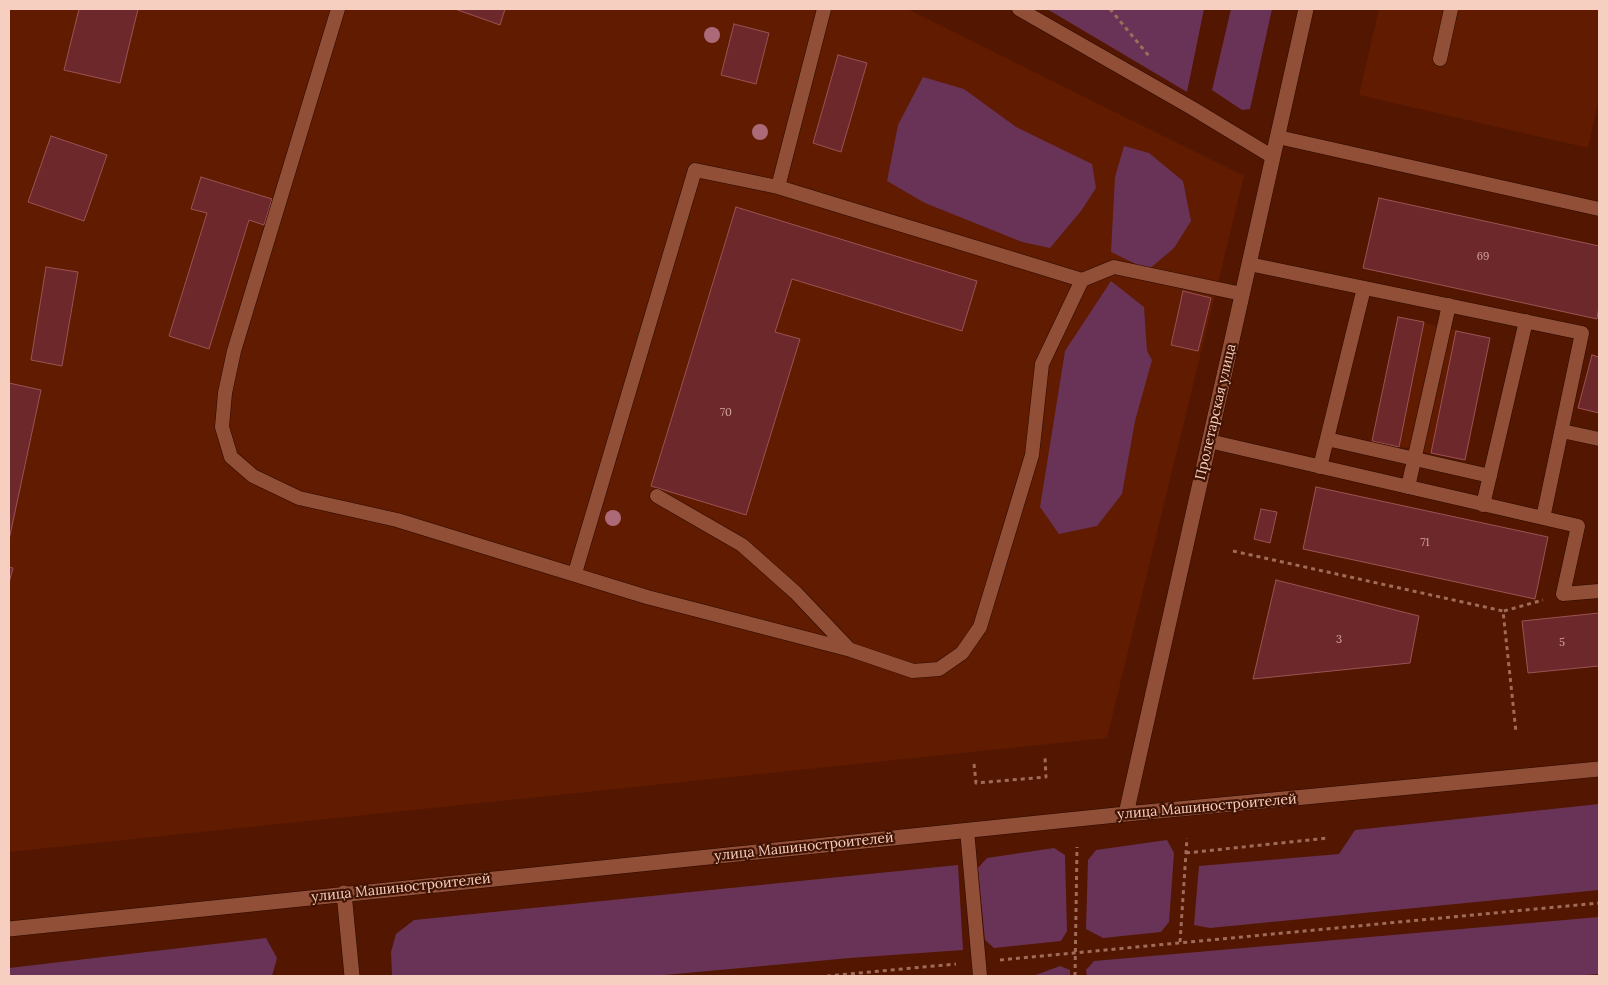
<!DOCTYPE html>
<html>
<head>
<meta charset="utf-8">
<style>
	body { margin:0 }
	#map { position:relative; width:1608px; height:985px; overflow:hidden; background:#531600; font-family:Lora,serif }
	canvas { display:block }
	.frame { position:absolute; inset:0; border:10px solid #f7cfc1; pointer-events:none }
</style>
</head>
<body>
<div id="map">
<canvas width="1608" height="985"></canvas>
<div class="frame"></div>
</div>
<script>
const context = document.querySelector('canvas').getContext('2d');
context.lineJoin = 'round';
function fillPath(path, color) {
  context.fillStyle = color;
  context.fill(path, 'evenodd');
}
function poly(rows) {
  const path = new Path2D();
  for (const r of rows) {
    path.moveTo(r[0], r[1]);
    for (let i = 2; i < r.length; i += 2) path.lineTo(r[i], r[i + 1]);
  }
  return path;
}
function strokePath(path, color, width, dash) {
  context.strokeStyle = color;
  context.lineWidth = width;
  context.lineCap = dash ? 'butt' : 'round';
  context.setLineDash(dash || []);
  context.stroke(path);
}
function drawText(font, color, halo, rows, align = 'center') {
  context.font = font + ' Lora,serif';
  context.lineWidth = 4.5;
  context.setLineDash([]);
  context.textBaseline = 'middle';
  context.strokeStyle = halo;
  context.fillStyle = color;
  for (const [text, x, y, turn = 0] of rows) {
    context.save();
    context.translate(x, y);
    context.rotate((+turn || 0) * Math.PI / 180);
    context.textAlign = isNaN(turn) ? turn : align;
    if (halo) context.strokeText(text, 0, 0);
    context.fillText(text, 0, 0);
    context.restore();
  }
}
fillPath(poly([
	[9,9,907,9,1244,176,1107,738,9,852],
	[1379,9,1599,9,1599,98,1588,148,1359,95],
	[1398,317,1490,338,1465,460,1372,441]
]), '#601b00');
fillPath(poly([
	[1047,9,1204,9,1187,92],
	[1231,9,1272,9,1250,109,1242,110,1212,90],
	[923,77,964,89,1016,127,1092,164,1096,188,1081,211,1050,248,1022,242,925,203,887,181,898,125],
	[1124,146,1149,153,1183,181,1191,221,1174,248,1148,270,1111,252,1115,177],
	[1111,281,1144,307,1147,351,1152,360,1135,421,1122,494,1097,526,1059,534,1040,507,1065,351],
	[1599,804,1599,890,1210,928,1194,925,1199,866,1339,854,1355,830],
	[1167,840,1174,853,1169,922,1161,932,1103,938,1086,929,1088,860,1096,850],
	[1054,848,1065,855,1067,931,1061,941,994,948,985,940,978,868,987,858],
	[958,865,963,950,850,958,654,976,392,976,391,952,396,934,414,920],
	[1599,917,1599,974,1574,976,1087,976,1086,970,1094,961],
	[266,938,277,958,272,976,9,976,9,968],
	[1060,966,1070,970,1070,976,1033,976]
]), '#683357');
const building = poly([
	[79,9,138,9,120,83,64,70,79,9],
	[455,9,505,9,500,25,455,9],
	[734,24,769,33,756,84,721,75,734,24],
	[838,55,867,63,841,152,813,143,838,55],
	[51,136,107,155,84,221,28,202,51,136],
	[201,177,272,199,264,225,249,220,209,349,169,336,207,213,191,209,201,177],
	[1379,198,1599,246,1599,306,1597,319,1363,268,1379,198],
	[736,207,977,281,962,331,792,279,775,332,800,339,746,515,651,486,736,207],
	[46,267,78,272,62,366,31,360,46,267],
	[1183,291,1211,298,1198,351,1171,345,1183,291],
	[1398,317,1424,322,1399,447,1372,441,1398,317],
	[1456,331,1490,338,1465,460,1431,453,1456,331],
	[1592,355,1599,357,1599,413,1578,408,1592,355],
	[9,383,41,390,9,540,9,383],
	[1316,487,1548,537,1535,599,1303,549,1316,487],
	[1261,509,1277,512,1270,543,1254,539,1261,509],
	[9,567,13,568,9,583,9,567],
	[1276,580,1419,616,1410,663,1253,679,1276,580],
	[1599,613,1599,666,1528,673,1522,621,1599,613]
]);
fillPath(building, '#6c282b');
strokePath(building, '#9b5353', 1);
const lane = poly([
	[338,9,234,351,225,393,222,427,231,457,253,476,299,498,397,520,647,597,851,650,913,671,939,669,962,653,980,627,1032,455,1042,364,1082,280,778,187,695,170,575,573],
	[1019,9,1192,108,1273,157],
	[1440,59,1451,9],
	[1278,137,1599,209],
	[778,187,824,9],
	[1249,264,1582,333,1543,518],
	[1082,280,1114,267,1242,294],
	[1562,431,1599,439],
	[1327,439,1490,476],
	[1209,441,1578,526,1563,594,1599,591],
	[1320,467,1364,288],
	[1408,487,1449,305],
	[657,496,742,545,796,593,850,650],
	[1483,505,1526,321],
	[967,830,980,976]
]);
const secondary = poly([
	[1126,814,1306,9],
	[344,893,352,976],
	[9,929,1126,814,1599,769]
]);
strokePath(lane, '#2a0a01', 15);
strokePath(secondary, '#2a0a01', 16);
strokePath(poly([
	[1110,9,1149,56],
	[1233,551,1503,611,1516,732],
	[1504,611,1543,600],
	[974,764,976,783,1046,777,1045,757],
	[1186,853,1328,838],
	[1180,942,1187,838],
	[1000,960,1599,903],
	[827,976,956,964],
	[1075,976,1077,847]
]), '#9f6c59', 3, [4, 4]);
strokePath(lane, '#924f37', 14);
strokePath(secondary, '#924f37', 15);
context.fillStyle = '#ac6a79';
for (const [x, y] of [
	[712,35],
	[760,132],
	[613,518]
]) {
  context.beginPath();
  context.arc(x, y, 8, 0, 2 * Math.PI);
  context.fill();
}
drawText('11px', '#d4a59c', null, [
	["69",1483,257],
	["70",726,413],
	["71",1425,543],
	["3",1339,640],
	["5",1562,643]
]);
drawText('14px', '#f7cfc1', '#411302', [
	["Пролетарская улица",1216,412,-77],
	["улица Машиностроителей",1207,807,-5],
	["улица Машиностроителей",804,847,-6],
	["улица Машиностроителей",401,888,-6]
]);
</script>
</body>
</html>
